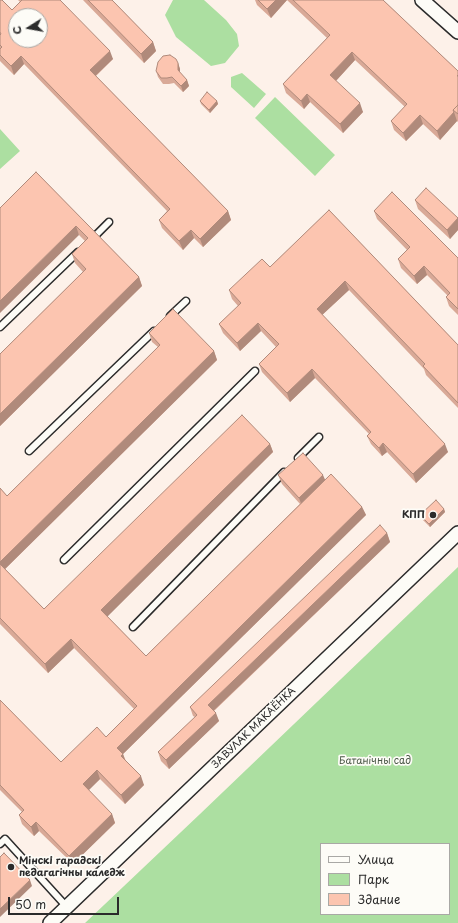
<!DOCTYPE html>
<html>
<head>
<meta charset="utf-8">
<style>
	body { margin:0 }
	#map { position:relative; width:458px; height:923px; overflow:hidden; background:#fdf1e9; font-family:"Playpen Sans",sans-serif }
	canvas { display:block }
	.legend { position:absolute; left:320px; top:843px; width:130px; height:72px; box-sizing:border-box; background:#fdfcf7; border:1px solid #a9a8a5; margin:0; padding:5px 7px; list-style:none; font-size:12px; color:#2b2b2b }
	.legend li { display:flex; align-items:center; gap:8px; height:20px }
	.legend b { width:20px; border:1px solid #a9a8a5 }
	.north { position:absolute; left:8px; top:8px; width:40px; height:40px; box-sizing:border-box; background:#fdfcf7; border:1px solid #a9a8a5; border-radius:50%; rotate:259deg; font-size:11px; font-weight:700; line-height:16px; text-align:center; color:#2b2b2b }
	.north::after { content:''; display:block; margin:auto; width:14px; height:18px; background:#2b2b2b; clip-path:polygon(50% 0,100% 100%,50% 72%,0 100%) }
	.scale { position:absolute; left:8px; top:897px; width:111px; height:18px; box-sizing:border-box; border:2px solid #2b2b2b; border-top:0; padding-left:5px; font-size:12px; line-height:14px; white-space:nowrap; color:#2b2b2b; -webkit-text-stroke:3px #fdfcf7; paint-order:stroke }
</style>
</head>
<body>
<div id="map">
<canvas width="458" height="923"></canvas>
<ul class="legend">
<li><b style="height:5px;background:#fdfcf7"></b>Улица</li>
<li><b style="height:11px;background:#acdfa1"></b>Парк</li>
<li><b style="height:11px;background:#fcc5b0"></b>Здание</li>
</ul>
<div class="north">С</div>
<div class="scale">50 m</div>
</div>
<script>
const context = document.querySelector('canvas').getContext('2d');
context.lineJoin = 'round';
function fillPath(path, color) {
  context.fillStyle = color;
  context.fill(path, 'evenodd');
}
function poly(rows) {
  const path = new Path2D();
  for (const r of rows) {
    path.moveTo(r[0], r[1]);
    for (let i = 2; i < r.length; i += 2) path.lineTo(r[i], r[i + 1]);
  }
  return path;
}
function strokePath(path, color, width, dash) {
  context.strokeStyle = color;
  context.lineWidth = width;
  context.lineCap = dash ? 'butt' : 'round';
  context.setLineDash(dash || []);
  context.stroke(path);
}
function drawText(font, color, halo, rows, align = 'center') {
  context.font = font + ' "Playpen Sans",sans-serif';
  context.lineWidth = 3.5;
  context.setLineDash([]);
  context.textBaseline = 'middle';
  context.strokeStyle = halo;
  context.fillStyle = color;
  for (const [text, x, y, turn = 0] of rows) {
    context.save();
    context.translate(x, y);
    context.rotate((+turn || 0) * Math.PI / 180);
    context.textAlign = isNaN(turn) ? turn : align;
    if (halo) context.strokeText(text, 0, 0);
    context.fillText(text, 0, 0);
    context.restore();
  }
}
fillPath(poly([
	[173,0,204,0,226,20,237,34,239,46,225,63,211,66,176,37,165,15],
	[242,73,266,94,254,108,231,87,231,77],
	[275,97,335,155,315,176,255,118],
	[0,129,20,151,0,169],
	[458,567,458,923,85,923,200,814],
	[321,844,449,844,449,914,321,914]
]), '#acdfa1');
const lane = poly([
	[94,237,109,222],
	[170,316,186,301],
	[0,327,78,252],
	[29,451,154,331],
	[298,458,319,437],
	[64,560,255,371],
	[133,627,284,472],
	[0,844,5,839,66,906]
]);
const street = poly([
	[422,0,458,32],
	[50,923,458,533]
]);
strokePath(lane, '#2b2b2b', 9);
strokePath(street, '#2b2b2b', 16);
strokePath(lane, '#fdfcf7', 6);
strokePath(street, '#fdfcf7', 13);
fillPath(poly([
	[0,0,12,10,20,2,18,0,60,0,113,59,96,76,228,211,231,220,203,247,194,238,183,250,162,228,159,220,167,211,24,64,14,75,0,61],
	[83,0,112,0,153,42,156,51,144,63],
	[255,0,383,0,458,71,458,122,457,121,440,140,423,124,406,141,394,130,391,121,405,107,355,60,336,81,363,112,343,133,310,102,304,109,286,93,283,84,327,38,287,0,271,18,257,5],
	[178,63,180,69,180,73,187,80,189,86,183,92,174,83,169,84,163,84,158,77,156,71],
	[200,101,217,101,218,104,210,113,201,104],
	[36,172,139,277,142,286,0,426,0,354,83,272,75,263,72,254,85,241,79,235],
	[415,200,458,219,458,230,450,239,418,209],
	[329,210,458,345,458,408,426,375,424,369,349,290,322,315,448,452,416,483,387,452,382,456,371,444,367,436,369,434,315,378,290,402,262,372,259,364,276,347,261,331,240,351,223,333,219,324,238,306,232,299,229,290,270,267],
	[374,211,458,258,458,315,449,306,446,297,448,296,427,275,417,284,401,268,398,259,407,250,377,219],
	[149,333,214,351,217,360,5,569,44,609,270,444,273,452,107,616,146,656,300,504,282,484,278,475,325,480,362,507,366,515,123,754,126,761,144,785,125,804,100,779,88,790,112,814,115,823,73,864,39,831,34,836,22,824,19,815,22,812,0,790,0,700,61,762,106,737,134,709,74,648,48,673,0,624,0,488,7,496,158,347,152,342],
	[444,509,445,512,430,527,421,518,420,515],
	[387,533,390,542,214,711,219,721,169,769,161,761,158,752,195,717,193,716,190,707]
]), '#d9a997');
fillPath(poly([
	[276,0,287,0,271,18,267,9],
	[153,42,156,51,144,63,141,54],
	[110,51,113,59,93,78,90,70],
	[352,52,355,60,333,84,330,75],
	[21,56,24,64,14,75,11,66],
	[178,63,180,69,180,76,178,70],
	[187,80,189,86,183,92,181,86],
	[307,94,310,102,304,109,301,101],
	[217,101,218,104,210,113,209,110],
	[360,103,363,112,343,133,340,124],
	[454,112,457,121,440,140,437,131],
	[420,115,423,124,406,141,403,133],
	[228,211,231,220,203,247,200,239],
	[458,218,458,230,450,239,447,230],
	[76,226,79,235,0,313,0,301],
	[191,230,194,238,183,250,179,241],
	[424,266,427,275,417,284,414,276],
	[139,277,142,286,0,426,0,414],
	[345,281,349,290,320,317,317,309],
	[258,323,261,331,240,351,237,343],
	[214,351,217,360,2,572,0,566,0,562],
	[312,369,315,378,290,402,287,393],
	[383,443,387,452,382,456,379,448],
	[270,444,273,452,105,619,101,610],
	[445,444,448,452,416,483,413,474],
	[323,475,327,484,302,506,299,498],
	[362,507,366,515,123,754,126,763,124,765,117,748],
	[444,509,445,512,430,527,429,524],
	[387,533,390,542,211,713,208,705],
	[71,639,74,648,48,673,45,664],
	[216,713,219,721,169,769,166,760],
	[97,770,100,779,86,793,83,784],
	[141,776,144,785,125,804,121,795],
	[112,814,115,823,73,864,69,856],
	[36,822,39,831,34,836,31,827],
	[30,880,32,886,0,917,0,909]
]), '#b08a7b');
const building = poly([
	[0,0,2,0,12,10,22,0,60,0,110,51,90,70,228,211,200,239,191,230,179,241,159,220,170,209,21,56,11,66,0,55,0,49,2,47,0,45,0,35,1,34,0,32,0,0],
	[16,16,40,16,40,40,16,40,16,16],
	[88,0,112,0,153,42,141,54,88,0],
	[258,0,276,0,267,9,258,0],
	[293,0,383,0,458,71,458,75,457,76,458,76,458,105,453,110,454,112,437,131,420,115,403,133,391,121,407,104,352,52,330,75,360,103,340,124,307,94,301,101,283,84,330,35,293,0],
	[170,55,176,59,178,63,178,70,187,80,181,86,172,77,167,78,161,78,156,71,158,62,163,56,170,55],
	[207,92,217,101,209,110,200,101,207,92],
	[458,105,458,114,453,110,458,105],
	[36,172,139,277,0,414,0,354,86,269,72,254,88,238,76,226,0,301,0,208,36,172],
	[426,188,458,218,447,230,415,200,426,188],
	[392,192,458,258,458,309,446,297,450,293,424,266,414,276,398,259,410,247,374,211,392,192],
	[329,210,458,345,458,403,423,366,425,364,345,281,317,309,445,444,413,474,383,443,379,448,367,436,371,432,312,369,287,393,259,364,279,344,258,323,237,343,219,324,241,303,229,290,262,259,270,267,329,210],
	[173,309,214,351,0,562,0,488,7,496,160,345,149,333,173,309],
	[242,415,270,444,101,610,146,656,331,474,362,507,117,748,123,754,121,756,141,776,121,795,97,770,83,784,112,814,69,856,36,822,31,827,19,815,24,810,0,785,0,700,61,762,97,727,106,737,137,706,71,639,45,664,0,618,0,564,44,609,242,415],
	[303,453,323,475,299,498,278,475,303,453],
	[436,500,444,509,429,524,420,515,436,500],
	[380,525,387,533,208,705,216,713,166,760,158,752,197,715,190,707,380,525],
	[4,853,30,880,0,909,0,857,4,853]
]);
fillPath(building, '#fcc5b0');
strokePath(building, '#b08a7b', 1);
for (const [x, y, r, color] of [
	[433,515,4,"#2b2b2b"],
	[11,867,4,"#2b2b2b"]
]) {
  const dot = new Path2D();
  dot.arc(x, y, r, 0, 2 * Math.PI);
  context.fillStyle = color;
  context.fill(dot);
  strokePath(dot, '#fdfcf7', 1.5);
}
drawText('bold 10px', '#2b2b2b', '#fdfcf7', [
	["КПП",425,515],
	["Мінскі гарадскі",19,861,"left"],
	["педагагічны каледж",19,873,"left"]
], 'right');
drawText('10px', '#2b2b2b', '#fdfcf7', [
	["ЗАВУЛАК МАКАЁНКА",254,728,-44]
]);
drawText('10px', '#4b5848', '#fdfcf7', [
	["Батанічны сад",375,761]
]);
</script>
</body>
</html>
